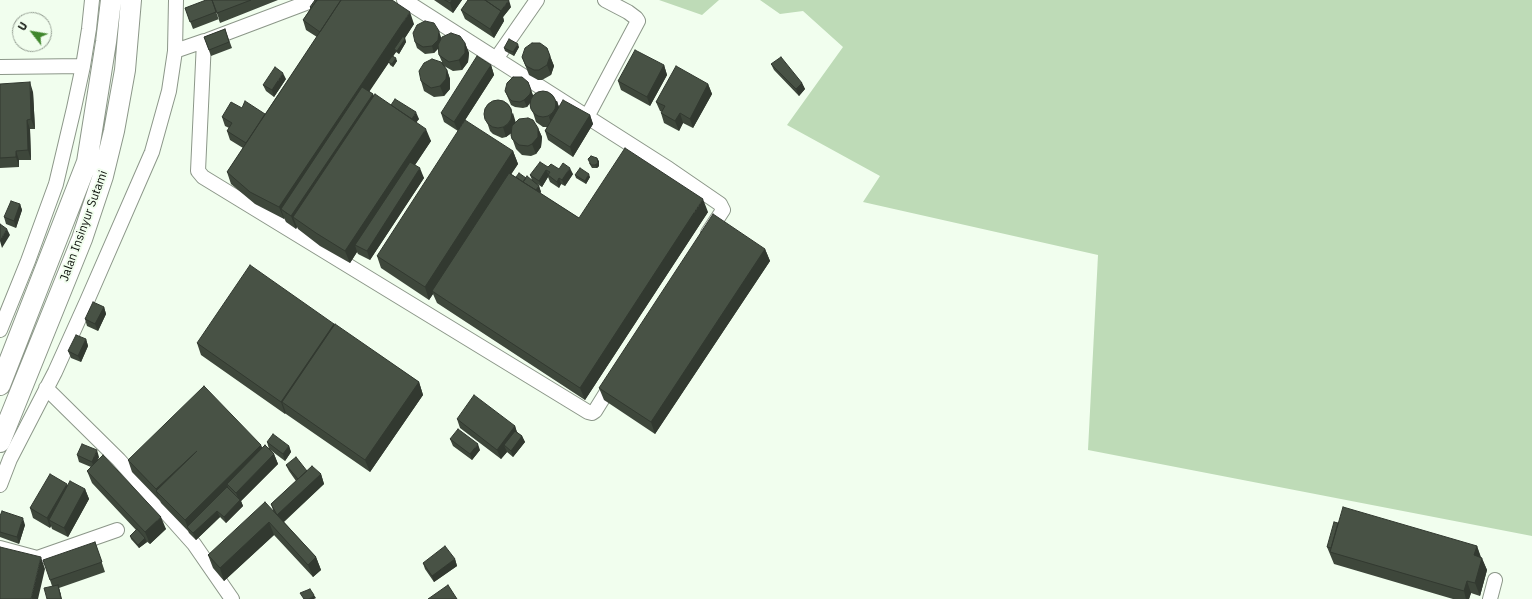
<!DOCTYPE html>
<html>
<head>
<meta charset="utf-8">
<style>
	body { margin:0 }
	#map { position:relative; width:1532px; height:599px; overflow:hidden; background:#f1feee; font-family:"IBM Plex Sans",sans-serif }
	canvas { display:block }
	.north { position:absolute; left:12px; top:12px; width:40px; height:40px; box-sizing:border-box; background:#f1feee; border:1px solid #959f93; border-radius:50%; rotate:301deg; font-size:11px; font-weight:700; line-height:16px; text-align:center; color:#0b100a }
	.north::after { content:''; display:block; margin:auto; width:14px; height:18px; background:#40872d; clip-path:polygon(50% 0,100% 100%,50% 72%,0 100%) }
</style>
</head>
<body>
<div id="map">
<canvas width="1532" height="599"></canvas>
<div class="north">U</div>
</div>
<script>
const context = document.querySelector('canvas').getContext('2d');
context.lineJoin = 'round';
function fillPath(path, color) {
  context.fillStyle = color;
  context.fill(path, 'evenodd');
}
function poly(rows) {
  const path = new Path2D();
  for (const r of rows) {
    if (r.length === 3) {
      path.moveTo(r[0] + r[2], r[1]);
      path.arc(r[0], r[1], r[2], 0, 2 * Math.PI);
      continue;
    }
    path.moveTo(r[0], r[1]);
    for (let i = 2; i < r.length; i += 2) path.lineTo(r[i], r[i + 1]);
  }
  return path;
}
function strokePath(path, color, width, dash) {
  context.strokeStyle = color;
  context.lineWidth = width;
  context.lineCap = dash ? 'butt' : 'round';
  context.setLineDash(dash || []);
  context.stroke(path);
}
function drawText(font, color, halo, rows, align = 'center') {
  context.font = font + ' "IBM Plex Sans",sans-serif';
  context.lineWidth = 4;
  context.setLineDash([]);
  context.textBaseline = 'middle';
  context.strokeStyle = halo;
  context.fillStyle = color;
  for (const [text, x, y, turn = 0] of rows) {
    context.save();
    context.translate(x, y);
    context.rotate((+turn || 0) * Math.PI / 180);
    context.textAlign = isNaN(turn) ? turn : align;
    if (halo) context.strokeText(text, 0, 0);
    context.fillText(text, 0, 0);
    context.restore();
  }
}
fillPath(poly([
	[659,0,719,0,702,15],
	[760,0,1532,0,1532,536,1088,450,1098,255,863,202,880,176,787,125,843,47,803,11,780,14]
]), '#bedbb7');
const minor = poly([
	[404,0,669,169,720,204,723,210,708,233],
	[208,40,314,0],
	[175,51,204,41,198,171,203,177,588,412,592,413,595,411,613,382],
	[496,59,537,0],
	[0,67,83,66],
	[587,117,638,21,636,18,628,12,605,0],
	[0,330,28,261,56,184,74,108,83,66,89,29,92,0],
	[46,388,119,460,194,544,232,599],
	[0,485,10,459,55,372,87,301,152,152,169,91,175,51,176,0],
	[0,548,37,558,117,530],
	[1490,599,1495,580]
]);
const highway = poly([
	[0,385,87,162,106,42,111,0],
	[0,442,82,239,103,176,114,131,125,70,131,0]
]);
strokePath(minor, '#8c9789', 16);
strokePath(highway, '#8c9789', 22);
strokePath(minor, '#fff', 14);
strokePath(highway, '#fff', 20);
fillPath(poly([
	[212,0,278,0,220,23],
	[212,0,219,19,193,29,185,8],
	[434,0,462,0,453,13],
	[310,7,414,24,405,38,406,42,399,54,396,52,393,56,397,61,393,67,390,65,389,62,369,91,373,94,374,96,419,119,416,122,431,141,415,165,424,178,370,260,358,254,357,252,350,263,320,246,298,229,297,227,296,229,286,222,284,218,284,219,255,204,231,184,227,172,243,148,230,140,227,131,229,128,225,126,222,117,265,114,317,37,306,30,303,20,310,9],
	[511,7,503,17,504,21,494,38,465,19,461,10],
	[225,29,232,48,211,56,204,37],
	[441,37,441,39,465,43,469,53,468,62,462,70,453,71,444,66,447,70,450,79,450,89,444,96,434,97,424,91,421,81,442,62,439,55,438,49,434,53,425,54,417,48,415,42],
	[519,47,514,56,505,51,504,48],
	[547,48,554,66,551,75,542,80,538,80,529,75,522,57],
	[771,64,802,83,805,89,799,96,774,70],
	[491,65,494,75,458,131,444,122,441,113],
	[664,65,667,75,650,106,621,90,618,81],
	[286,79,274,97,266,91,263,85],
	[528,82,533,95,557,101,559,107,590,115,593,124,573,157,548,140,545,131,547,127,543,127,536,122,530,103,527,107,523,108,515,107,511,105,505,91],
	[0,84,33,92,35,129,30,129,31,160,19,160,19,167,0,168],
	[708,84,712,94,693,128,683,123,679,131,664,123,661,113,662,112,660,111,656,102],
	[487,122,516,122,538,128,542,137,541,147,536,154,531,156,522,155,516,149,511,135,511,133,506,137,502,138,493,134,490,131],
	[513,151,518,164,511,174,516,177,526,178,532,180,530,175,548,167,559,169,573,174,565,186,561,184,559,188,550,182,548,177,542,187,537,184,539,186,541,192,540,193,579,218,708,212,585,400,437,303,433,294,429,300,381,268,377,256],
	[599,161,599,166,597,168,592,168,589,163],
	[575,175,590,177,586,184,576,178],
	[20,204,22,210,16,228,6,224,4,217],
	[765,249,770,261,655,434,604,400,599,388],
	[104,307,106,314,98,331,87,326,85,319],
	[334,324,335,325,419,382,423,395,370,472,286,414,286,413,285,414,201,355,197,343],
	[86,339,88,346,81,362,71,358,68,351],
	[457,419,515,426,517,432,522,436,525,442,513,457,507,452,501,459,460,428],
	[450,439,480,450,472,460,453,446],
	[267,442,289,446,291,452,285,461,269,449],
	[261,445,262,448,274,454,278,464,241,501,243,506,226,523,220,517,196,540,189,533,188,531,161,503,160,501,132,472,128,460],
	[77,455,99,457,97,461,166,529,150,544,146,541,147,542,139,548,131,539,130,536,136,530,92,483,87,471,91,467,79,462],
	[286,465,321,474,324,484,284,522,316,557,321,570,313,577,274,535,224,581,213,568,208,555,273,510,271,504,296,481,289,471],
	[68,485,85,489,89,499,68,537,52,529,51,526,50,528,33,518,30,508],
	[0,516,25,525,19,544,0,537],
	[1338,523,1477,546,1481,557,1487,570,1480,596,1471,593,1469,599,1453,599,1334,564,1327,547],
	[95,542,105,572,59,588,61,595,52,586,50,580],
	[455,559,457,566,434,582,425,569,423,563]
]), '#3e473b');
fillPath(poly([
	[452,0,462,0,453,13,450,3],
	[509,0,511,7,503,17,504,21,494,38,490,29,500,12],
	[410,12,414,24,397,50,394,49,396,52,287,214,281,209,284,218,284,219,279,207],
	[439,31,441,37,440,46,434,53,432,46],
	[405,39,406,42,399,54,397,51],
	[465,43,469,53,468,62,462,70,459,60],
	[518,44,519,47,514,56,513,52],
	[550,56,554,66,551,75,547,65],
	[396,58,397,61,393,67,392,64],
	[491,65,494,75,458,131,454,122],
	[664,65,667,75,650,106,647,97],
	[447,70,450,79,450,89,444,96,440,86],
	[283,73,286,79,274,97,272,90],
	[30,82,33,92,35,129,31,119],
	[528,82,533,96,532,100,527,107,524,100],
	[802,83,805,89,799,96,796,89],
	[708,84,712,94,693,128,690,119],
	[373,94,377,106,293,217,297,227,296,229,291,216],
	[557,101,560,111,552,126,549,117],
	[416,112,419,119,413,127,411,121],
	[513,113,516,123,513,132,506,137,503,127],
	[680,113,683,123,679,131,675,121],
	[590,115,593,124,573,157,570,147],
	[27,120,30,129,31,160,28,150],
	[538,128,542,137,541,147,536,154,532,144],
	[426,129,431,141,360,247,355,245,357,252,350,263,345,251],
	[16,151,19,160,19,167,16,157],
	[513,151,518,164,434,292,432,291,433,294,429,300,425,287],
	[597,158,599,161,599,166,597,168,595,165],
	[420,168,424,178,370,260,367,251],
	[570,168,573,174,565,186,562,180],
	[546,170,549,176,548,175,548,177,542,187,539,181],
	[589,174,590,177,586,184,585,181],
	[559,178,561,184,559,188,557,182],
	[539,186,541,192,536,200,533,193],
	[703,199,708,212,585,400,580,388],
	[20,204,22,210,16,228,14,221],
	[7,229,10,235,2,248,0,241],
	[765,249,770,261,655,434,651,422],
	[104,307,106,314,98,331,95,324],
	[334,324,339,337,282,402,286,413,285,414,281,402],
	[86,339,88,346,81,362,78,356],
	[419,382,423,395,370,472,365,460],
	[515,426,518,436,504,445,507,452,501,459,497,450],
	[522,436,525,442,513,457,511,451],
	[478,444,480,450,472,460,470,454],
	[261,445,266,458,227,484,230,493,188,528,185,520],
	[289,446,291,452,285,461,283,454],
	[97,450,99,457,94,468,92,462],
	[197,451,156,491,160,502,156,489],
	[274,454,278,464,241,501,243,506,226,523,224,517,239,501,236,493],
	[321,474,324,484,280,525,277,515],
	[67,484,71,493,49,520,51,526,50,528,47,518],
	[85,489,89,499,68,537,64,528],
	[217,511,220,517,196,540,193,533],
	[161,517,166,529,150,544,145,532],
	[23,518,25,525,19,544,17,537],
	[269,522,274,535,224,581,220,568],
	[145,538,147,542,139,548,138,545],
	[1477,546,1481,559,1474,555],
	[41,557,45,569,38,599,31,599],
	[316,557,321,570,313,577,308,565],
	[1482,558,1487,570,1480,596,1475,583],
	[455,559,457,566,434,582,432,576],
	[1467,581,1471,593,1469,599,1466,599,1464,591],
	[58,585,61,595,62,599,61,599],
	[314,595,316,598,314,599,309,599]
]), '#323930');
const building = poly([
	[206,0,212,0,216,12,190,22,185,8,206,0],
	[212,0,251,0,217,13,212,0],
	[315,0,317,0,311,8,310,7,315,0],
	[317,0,341,0,320,32,303,20,317,0],
	[341,0,392,0,410,12,279,207,250,192,227,172,341,0],
	[445,0,452,0,450,3,445,0],
	[468,0,485,0,501,11,490,29,461,10,468,0],
	[485,0,509,0,501,11,485,0],
	[425,21,434,23,439,31,438,40,432,46,423,47,415,42,413,33,417,25,425,21],
	[225,29,229,42,209,50,204,37,225,29],
	[451,33,460,36,465,43,465,53,459,60,449,62,439,55,438,45,442,37,451,33],
	[403,36,405,39,397,51,394,49,403,36],
	[509,39,518,44,513,52,504,48,509,39],
	[532,43,540,43,547,48,550,56,547,65,539,70,534,70,526,66,522,57,525,48,532,43],
	[635,50,664,65,647,97,618,81,635,50],
	[392,56,396,58,392,64,388,62,392,56],
	[477,56,491,65,454,122,441,113,477,56],
	[781,57,802,83,796,89,771,64,781,57],
	[432,59,441,62,447,70,446,79,440,86,431,88,421,81,419,71,424,63,432,59],
	[676,66,708,84,690,119,680,113,675,121,661,113,665,106,656,102,676,66],
	[275,67,283,73,272,90,263,85,275,67],
	[513,77,522,77,528,82,531,90,530,94,524,100,520,102,512,101,509,98,505,91,507,83,513,77],
	[30,82,31,119,27,120,28,150,16,151,16,157,0,158,0,84,30,82],
	[362,87,373,94,291,216,281,209,362,87],
	[543,104,13],
	[375,94,426,129,345,251,316,233,293,217,375,94],
	[395,99,416,112,412,119,391,105,395,99],
	[563,100,590,115,570,147,545,131,563,100],
	[498,114,14],
	[245,101,265,114,246,143,227,131,232,123,222,117,231,102,242,108,245,101],
	[528,118,533,120,538,128,538,137,532,144,528,146,519,145,512,139,511,135,512,126,519,119,528,118],
	[465,120,513,151,425,287,377,256,465,120],
	[625,148,703,199,580,388,432,291,509,173,579,218,625,148],
	[591,156,597,158,598,163,595,165,591,165,588,159,591,156],
	[410,162,420,168,367,251,355,245,410,162],
	[540,162,548,167,551,164,559,169,563,163,570,168,562,180,559,178,557,182,548,175,550,172,546,170,539,181,530,175,540,162],
	[580,168,589,174,585,181,575,175,580,168],
	[519,173,526,178,523,182,516,177,519,173],
	[527,176,539,186,536,190,523,182,527,176],
	[11,201,20,204,14,221,4,217,11,201],
	[713,214,765,249,651,422,599,388,713,214],
	[0,224,7,229,0,241,0,224],
	[250,265,334,324,281,402,197,343,250,265],
	[93,302,104,307,95,324,85,319,93,302],
	[335,324,419,382,365,460,282,402,335,324],
	[76,335,86,339,78,356,68,351,76,335],
	[204,386,261,445,185,520,156,491,197,451,156,489,128,460,204,386],
	[474,395,515,426,497,450,457,419,474,395],
	[458,429,478,444,470,454,450,439,458,429],
	[515,431,522,436,511,451,504,445,515,431],
	[273,434,289,446,283,454,267,442,273,434],
	[82,444,97,450,92,462,77,455,82,444],
	[265,445,274,454,236,493,227,484,265,445],
	[103,455,161,517,145,532,87,471,103,455],
	[296,457,307,471,298,479,286,465,296,457],
	[312,466,321,474,277,515,271,504,312,466],
	[50,474,67,484,47,518,30,508,50,474],
	[70,481,85,489,64,528,49,520,70,481],
	[227,487,240,500,224,517,217,511,193,533,187,527,227,487],
	[265,502,316,557,308,565,269,522,220,568,208,555,265,502],
	[1343,507,1477,546,1474,555,1482,558,1475,583,1467,581,1464,591,1330,552,1343,507],
	[2,511,23,518,17,537,0,532,0,516,2,511],
	[1334,522,1338,523,1331,548,1327,547,1334,522],
	[137,529,145,538,138,545,130,536,137,529],
	[95,542,102,562,50,580,43,560,95,542],
	[445,546,455,559,432,576,423,563,445,546],
	[0,547,41,557,31,599,0,599,0,547],
	[58,585,61,599,47,599,44,588,58,585],
	[448,585,457,599,428,599,448,585],
	[310,589,314,595,309,599,304,599,300,593,310,589]
]);
fillPath(building, '#485245');
strokePath(building, '#323930', 1);
drawText('12px', '#0b100a', '#f1feee', [
	["Jalan Insinyur Sutami",84,226,-70]
]);
</script>
</body>
</html>
